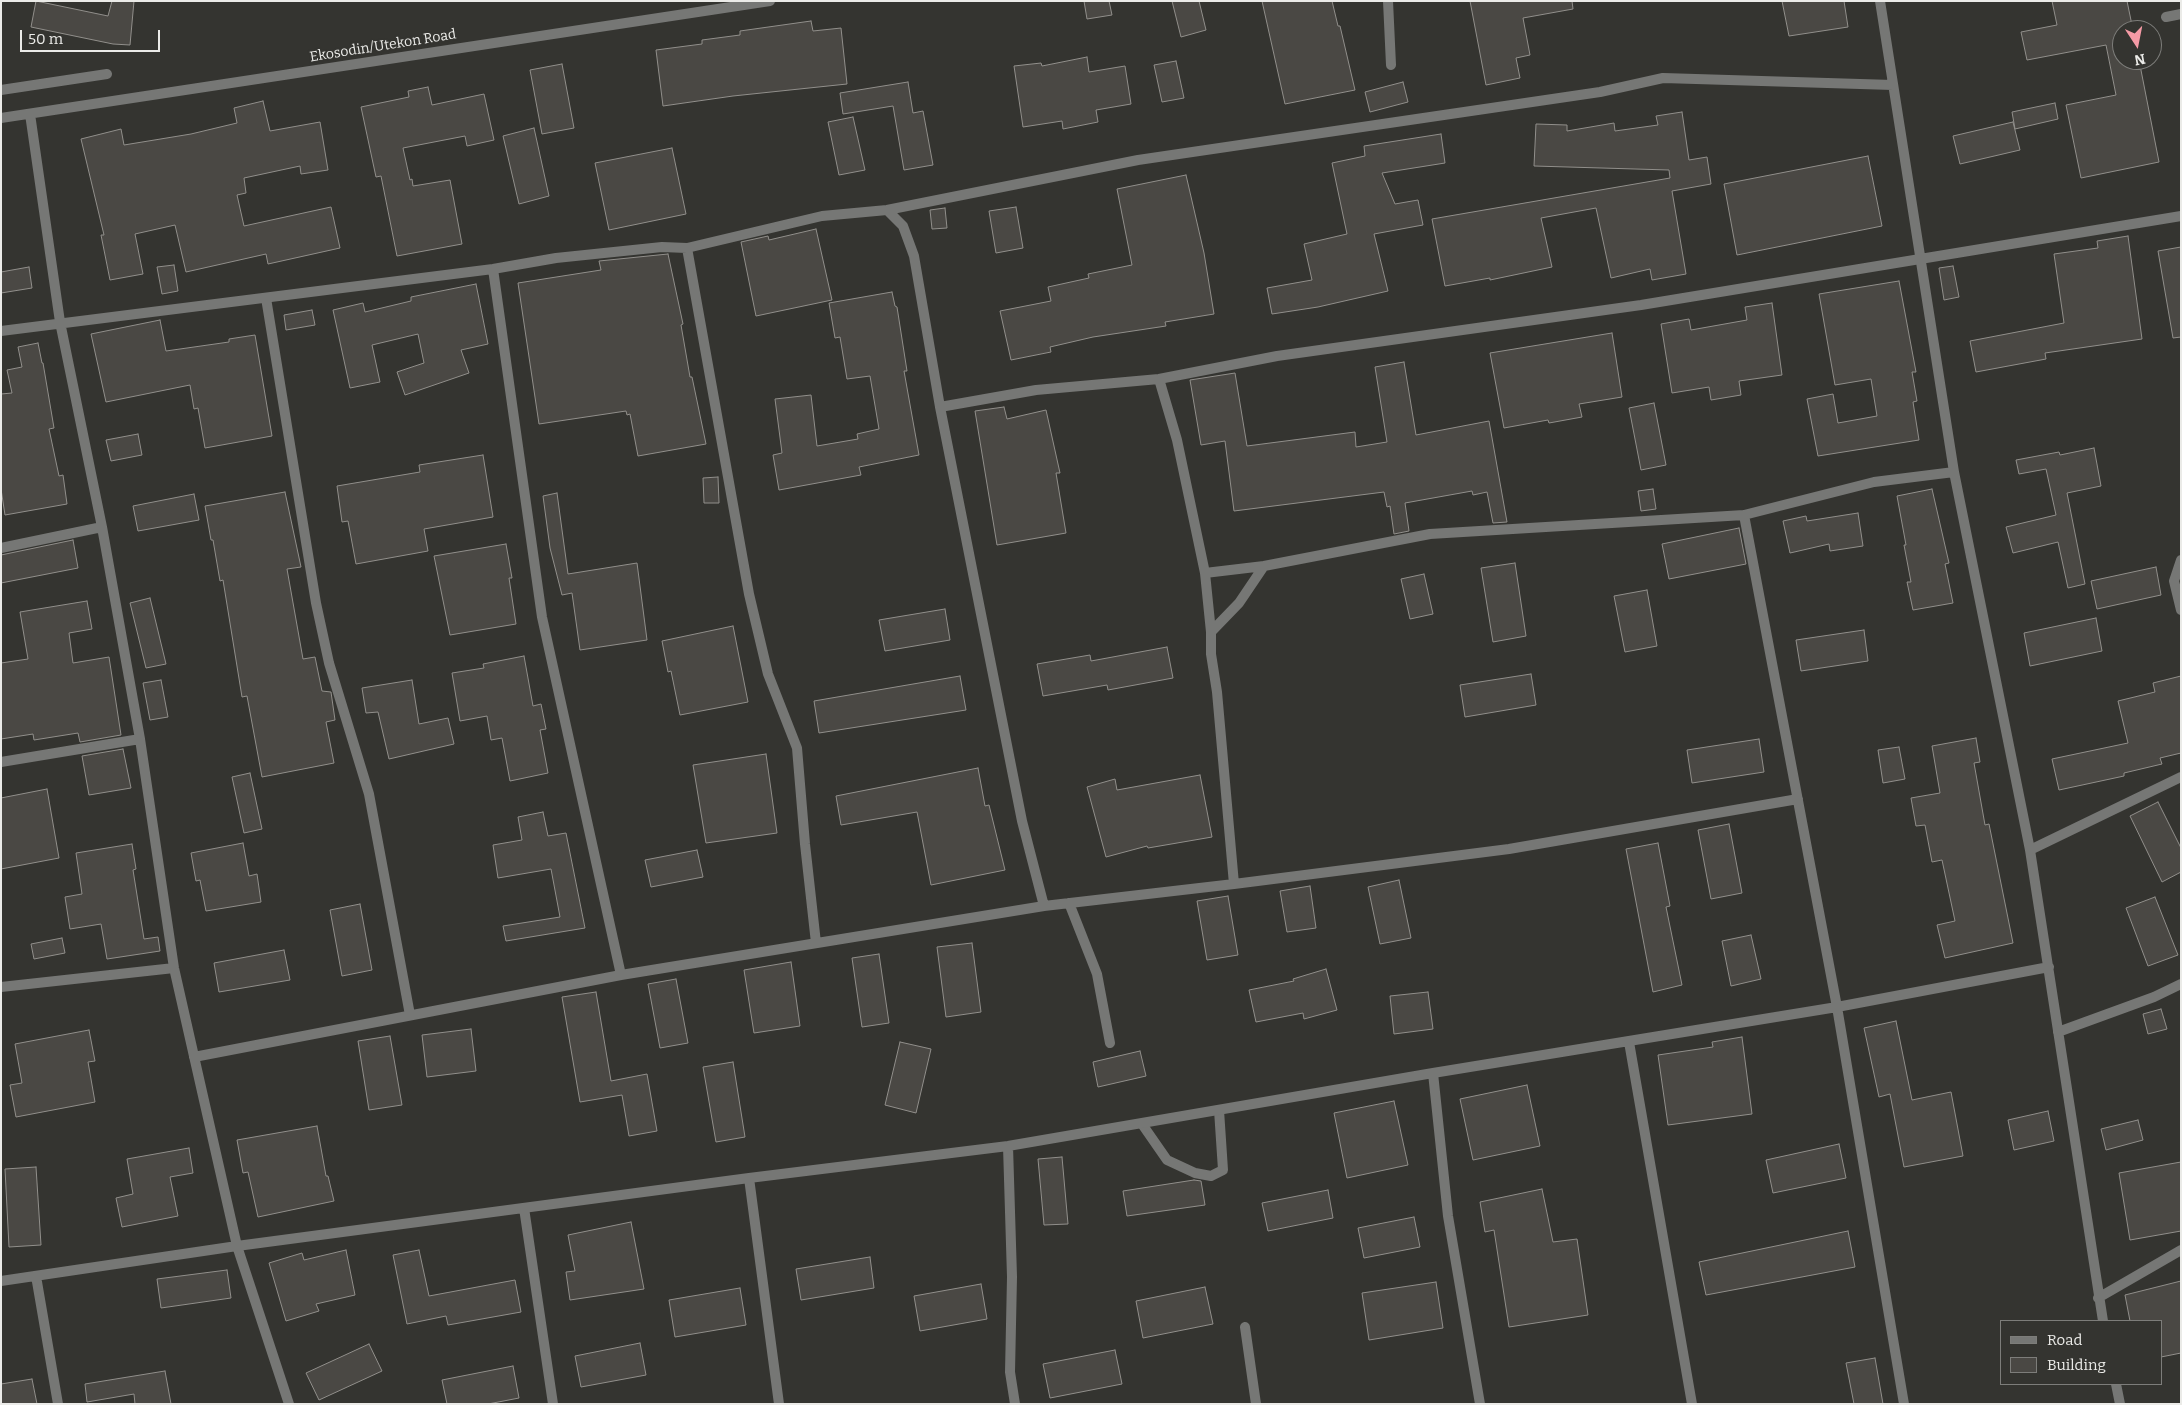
<!DOCTYPE html>
<html>
<head>
<meta charset="utf-8">
<style>
	body { margin:0 }
	#map { position:relative; width:2182px; height:1405px; overflow:hidden; background:#343430; font-family:Bitter,serif }
	canvas { display:block }
	.frame { position:absolute; inset:0; border:2px solid #ebebe8; pointer-events:none }
	.legend { position:absolute; left:2000px; top:1320px; width:162px; height:65px; box-sizing:border-box; background:#343430; border:1px solid #7d7d7a; margin:0; padding:6px 9px; list-style:none; font-size:15px; color:#ebebe8 }
	.legend li { display:flex; align-items:center; gap:10px; height:25px }
	.legend b { width:25px; border:1px solid #7d7d7a }
	.north { position:absolute; left:2112px; top:20px; width:50px; height:50px; box-sizing:border-box; background:#343430; border:1px solid #7d7d7a; border-radius:50%; rotate:169deg; font-size:14px; font-weight:700; line-height:20px; text-align:center; color:#ebebe8 }
	.north::after { content:''; display:block; margin:auto; width:18px; height:22px; background:#f49aa5; clip-path:polygon(50% 0,100% 100%,50% 72%,0 100%) }
	.scale { position:absolute; left:20px; top:30px; width:140px; height:22px; box-sizing:border-box; border:2px solid #ebebe8; border-top:0; padding-left:6px; font-size:15px; line-height:18px; white-space:nowrap; color:#ebebe8; -webkit-text-stroke:4px #343430; paint-order:stroke }
</style>
</head>
<body>
<div id="map">
<canvas width="2182" height="1405"></canvas>
<div class="frame"></div>
<ul class="legend">
<li><b style="height:6px;background:#767775"></b>Road</li>
<li><b style="height:14px;background:#4a4844"></b>Building</li>
</ul>
<div class="north">N</div>
<div class="scale">50 m</div>
</div>
<script>
const context = document.querySelector('canvas').getContext('2d');
context.lineJoin = 'round';
function fillPath(path, color) {
  context.fillStyle = color;
  context.fill(path, 'evenodd');
}
function poly(rows) {
  const path = new Path2D();
  for (const r of rows) {
    path.moveTo(r[0], r[1]);
    for (let i = 2; i < r.length; i += 2) path.lineTo(r[i], r[i + 1]);
  }
  return path;
}
function strokePath(path, color, width, dash) {
  context.strokeStyle = color;
  context.lineWidth = width;
  context.lineCap = dash ? 'butt' : 'round';
  context.setLineDash(dash || []);
  context.stroke(path);
}
function drawText(font, color, halo, rows, align = 'center') {
  context.font = font + ' Bitter,serif';
  context.lineWidth = 4;
  context.setLineDash([]);
  context.textBaseline = 'middle';
  context.strokeStyle = halo;
  context.fillStyle = color;
  for (const [text, x, y, turn = 0] of rows) {
    context.save();
    context.translate(x, y);
    context.rotate((+turn || 0) * Math.PI / 180);
    context.textAlign = isNaN(turn) ? turn : align;
    if (halo) context.strokeText(text, 0, 0);
    context.fillText(text, 0, 0);
    context.restore();
  }
}
const building = poly([
	[36,1,108,16,112,1,134,1,130,45,113,44,31,27,36,1],
	[1084,1,1109,1,1112,15,1087,19,1084,1],
	[1172,1,1199,1,1206,30,1181,37,1172,1],
	[1262,1,1332,1,1338,26,1340,26,1355,90,1285,104,1262,1],
	[1470,1,1572,1,1573,9,1523,18,1530,55,1516,58,1520,78,1486,85,1470,1],
	[1782,1,1844,1,1848,27,1789,36,1782,1],
	[2052,1,2127,1,2133,30,2122,30,2122,60,2139,60,2159,162,2081,178,2066,105,2116,95,2106,45,2027,60,2021,32,2057,25,2052,1],
	[811,21,813,31,841,28,847,84,733,96,663,106,656,50,702,44,702,40,740,35,740,31,811,21],
	[1087,57,1089,72,1125,66,1131,104,1096,110,1098,122,1063,129,1062,121,1023,127,1014,66,1041,63,1042,66,1087,57],
	[1176,61,1184,98,1162,102,1154,65,1176,61],
	[562,64,574,128,542,134,530,70,562,64],
	[908,82,913,113,923,111,933,165,904,170,893,106,843,114,840,93,908,82],
	[1403,82,1408,102,1370,112,1365,92,1403,82],
	[428,87,432,105,484,94,494,140,467,146,465,136,403,148,410,180,412,179,413,186,450,180,462,244,397,256,381,176,376,177,361,107,409,97,408,91,428,87],
	[263,101,270,131,320,122,328,170,301,174,300,166,244,178,246,193,237,195,244,226,331,207,340,248,268,264,266,254,186,272,175,225,135,234,143,274,110,280,101,235,104,235,81,139,121,129,124,145,191,134,237,123,234,108,263,101],
	[2055,103,2058,119,2015,129,2012,112,2055,103],
	[1682,112,1689,160,1707,157,1711,184,1672,191,1686,274,1652,280,1650,269,1611,278,1596,208,1541,218,1552,267,1490,280,1490,278,1445,286,1432,219,1670,178,1669,170,1534,166,1536,124,1567,125,1567,131,1614,123,1615,131,1658,125,1656,116,1682,112],
	[853,117,865,170,839,175,828,122,853,117],
	[2013,122,2020,150,1960,164,1953,136,2013,122],
	[534,128,549,196,519,204,503,136,534,128],
	[1441,134,1445,163,1382,173,1395,204,1418,200,1423,225,1374,234,1388,291,1318,307,1272,314,1267,288,1312,280,1304,244,1347,234,1332,163,1365,156,1364,146,1441,134],
	[672,148,686,214,609,230,595,163,672,148],
	[1868,156,1882,226,1737,255,1724,184,1868,156],
	[1186,175,1204,253,1214,314,1165,322,1166,326,1093,337,1050,347,1051,352,1011,360,1000,311,1051,301,1048,287,1089,278,1088,274,1132,265,1117,189,1186,175],
	[1016,207,1023,248,996,253,989,211,1016,207],
	[945,208,947,228,932,229,930,210,945,208],
	[816,229,832,300,756,316,741,242,768,236,769,240,816,229],
	[2128,236,2142,339,2045,353,2046,359,1976,372,1970,341,2064,323,2054,254,2098,248,2097,241,2128,236],
	[2181,247,2181,337,2173,338,2158,251,2181,247],
	[668,254,683,324,681,325,690,377,692,377,706,444,638,456,630,414,627,415,626,411,539,424,518,283,601,270,599,261,668,254],
	[174,265,178,291,162,294,157,267,174,265],
	[1953,266,1959,297,1944,300,1939,268,1953,266],
	[29,267,32,288,1,293,1,272,29,267],
	[1899,281,1916,372,1912,372,1917,401,1913,402,1919,440,1818,456,1807,399,1833,394,1838,423,1877,416,1871,379,1835,385,1819,294,1899,281],
	[476,284,488,344,461,350,469,373,405,395,397,372,424,363,418,334,372,345,380,382,350,388,333,310,363,303,365,312,411,301,411,297,476,284],
	[892,292,895,306,897,307,907,371,904,371,919,455,859,467,861,475,779,490,773,455,782,453,775,399,811,395,817,446,858,439,857,434,879,429,870,376,847,379,840,337,835,338,829,303,892,292],
	[1772,303,1782,375,1739,381,1741,395,1711,400,1709,387,1672,393,1661,324,1689,319,1691,330,1747,320,1745,307,1772,303],
	[312,310,315,325,286,330,284,315,312,310],
	[160,320,166,351,229,342,229,339,255,335,272,436,205,448,198,408,194,409,190,385,106,402,91,334,160,320],
	[1612,333,1622,397,1579,404,1582,417,1549,423,1548,420,1504,428,1490,353,1612,333],
	[38,343,42,363,43,363,54,428,49,429,59,476,63,475,67,504,5,515,1,489,1,394,12,393,7,370,22,367,18,347,38,343],
	[1404,362,1416,435,1489,421,1507,522,1493,523,1487,492,1473,495,1472,491,1405,503,1409,531,1394,534,1390,506,1387,507,1384,492,1234,511,1225,441,1201,445,1190,380,1235,373,1247,446,1355,432,1356,447,1387,442,1375,367,1404,362],
	[1654,403,1666,465,1641,470,1629,408,1654,403],
	[1004,407,1007,419,1046,410,1060,473,1056,473,1066,533,997,545,975,411,1004,407],
	[138,434,142,455,111,461,106,440,138,434],
	[2094,448,2101,486,2067,493,2085,584,2068,588,2058,542,2013,553,2006,527,2056,515,2046,469,2019,474,2016,460,2059,452,2060,455,2094,448],
	[483,455,493,517,424,529,428,551,356,564,348,521,342,522,337,486,420,472,419,465,483,455],
	[718,477,719,503,704,503,703,478,718,477],
	[1653,489,1656,509,1641,511,1638,491,1653,489],
	[1932,489,1949,563,1945,564,1953,603,1913,610,1907,582,1911,582,1904,545,1906,545,1897,496,1932,489],
	[285,492,301,567,287,569,303,659,315,657,322,691,331,692,335,720,326,722,334,763,262,777,247,696,242,697,223,580,220,581,213,540,211,540,205,506,285,492],
	[557,493,568,574,637,563,647,640,580,650,572,593,562,595,550,548,543,496,557,493],
	[194,494,199,520,138,531,133,506,194,494],
	[1858,513,1863,546,1830,551,1829,544,1790,553,1783,521,1806,516,1807,521,1858,513],
	[1739,528,1746,564,1669,579,1662,544,1739,528],
	[73,540,78,568,1,583,1,555,73,540],
	[506,544,512,578,509,578,516,624,450,635,434,556,506,544],
	[1515,563,1526,636,1493,642,1481,568,1515,563],
	[2156,567,2161,595,2097,609,2091,581,2156,567],
	[1424,574,1433,614,1410,619,1401,579,1424,574],
	[1647,590,1657,646,1625,652,1614,596,1647,590],
	[150,598,166,664,146,668,130,603,150,598],
	[87,601,92,629,69,633,73,663,109,657,121,735,80,742,78,733,34,740,33,734,1,739,1,663,28,659,20,612,87,601],
	[945,609,950,640,885,651,879,620,945,609],
	[2096,618,2102,651,2030,666,2024,633,2096,618],
	[733,626,748,702,680,715,671,671,668,672,662,641,733,626],
	[1864,630,1868,661,1801,671,1796,640,1864,630],
	[1167,647,1173,678,1108,690,1107,685,1043,696,1037,664,1090,655,1091,661,1167,647],
	[524,656,533,706,541,704,546,729,540,730,548,773,510,781,502,738,491,740,487,716,460,721,452,673,484,668,483,664,524,656],
	[1531,674,1536,705,1465,717,1460,685,1531,674],
	[960,676,966,710,819,733,814,701,960,676],
	[2181,676,2181,753,2160,758,2162,764,2124,773,2124,776,2059,790,2052,759,2128,743,2118,701,2155,692,2153,683,2181,676],
	[161,680,168,717,150,720,143,683,161,680],
	[412,680,419,724,448,718,454,744,389,759,378,712,366,713,362,688,412,680],
	[1976,738,1980,762,1974,763,1985,825,1989,824,2013,943,1945,958,1937,925,1955,921,1942,860,1932,862,1925,825,1916,826,1911,798,1940,793,1932,746,1976,738],
	[1759,739,1764,772,1692,783,1687,750,1759,739],
	[1899,747,1905,779,1883,783,1878,750,1899,747],
	[123,749,131,788,89,795,82,756,123,749],
	[766,754,777,833,706,843,693,765,766,754],
	[978,768,985,806,989,805,1005,870,931,885,917,812,841,825,836,796,978,768],
	[250,773,262,829,244,833,232,777,250,773],
	[1200,775,1212,837,1148,848,1147,846,1106,857,1087,787,1115,779,1117,790,1200,775],
	[47,789,59,858,1,869,1,798,47,789],
	[2158,802,2181,848,2181,872,2162,882,2130,816,2158,802],
	[543,812,548,836,566,833,585,928,506,941,503,926,560,917,551,869,498,878,493,845,522,840,518,817,543,812],
	[1729,824,1742,893,1711,899,1698,830,1729,824],
	[243,843,249,876,257,874,261,902,206,911,200,880,196,881,191,853,243,843],
	[1658,843,1670,906,1666,907,1682,985,1653,992,1626,849,1658,843],
	[132,844,136,869,133,870,144,939,158,937,160,951,107,959,101,924,70,929,65,897,82,894,76,853,132,844],
	[697,850,703,877,651,887,645,860,697,850],
	[1399,880,1411,938,1380,944,1368,887,1399,880],
	[1310,886,1316,928,1287,932,1280,891,1310,886],
	[1228,896,1238,955,1207,960,1197,901,1228,896],
	[2155,897,2178,955,2148,966,2126,908,2155,897],
	[360,904,372,970,342,976,330,910,360,904],
	[1751,935,1761,979,1731,986,1722,941,1751,935],
	[62,938,65,953,34,959,31,944,62,938],
	[972,943,981,1012,946,1017,937,947,972,943],
	[284,950,290,980,219,992,214,963,284,950],
	[879,954,889,1023,862,1027,852,958,879,954],
	[791,962,800,1026,754,1033,744,970,791,962],
	[1326,969,1337,1010,1304,1019,1303,1013,1256,1022,1249,990,1294,981,1293,979,1326,969],
	[676,979,688,1043,660,1048,648,984,676,979],
	[596,992,611,1081,647,1074,657,1131,629,1136,622,1095,580,1102,562,997,596,992],
	[1428,992,1433,1029,1394,1034,1390,996,1428,992],
	[2161,1009,2167,1029,2148,1034,2143,1014,2161,1009],
	[1896,1021,1912,1100,1951,1092,1963,1156,1904,1167,1890,1094,1879,1097,1864,1028,1896,1021],
	[471,1029,476,1071,427,1077,422,1035,471,1029],
	[89,1030,95,1061,88,1062,95,1102,16,1117,10,1085,22,1083,15,1044,89,1030],
	[390,1036,402,1105,369,1110,358,1041,390,1036],
	[1742,1037,1752,1114,1668,1125,1658,1055,1713,1047,1712,1042,1742,1037],
	[900,1042,931,1049,916,1113,885,1105,900,1042],
	[1140,1051,1146,1076,1098,1087,1093,1062,1140,1051],
	[733,1062,745,1137,716,1142,703,1067,733,1062],
	[1527,1085,1540,1146,1473,1160,1460,1099,1527,1085],
	[1394,1101,1408,1165,1347,1178,1334,1113,1394,1101],
	[2048,1111,2054,1141,2014,1150,2008,1120,2048,1111],
	[2138,1120,2143,1140,2106,1150,2101,1129,2138,1120],
	[317,1126,326,1176,328,1176,334,1201,258,1217,248,1172,243,1173,237,1140,317,1126],
	[1839,1144,1846,1178,1773,1193,1766,1160,1839,1144],
	[189,1148,193,1173,170,1177,178,1216,122,1227,116,1198,133,1194,127,1159,189,1148],
	[1062,1157,1068,1224,1044,1225,1038,1159,1062,1157],
	[2181,1162,2181,1231,2130,1240,2119,1173,2181,1162],
	[36,1167,41,1245,9,1247,5,1169,36,1167],
	[1194,1180,1201,1181,1205,1205,1127,1216,1123,1191,1194,1180],
	[1542,1189,1553,1242,1577,1239,1588,1315,1509,1327,1494,1230,1485,1232,1480,1202,1542,1189],
	[1328,1190,1333,1218,1268,1231,1262,1203,1328,1190],
	[1414,1217,1420,1247,1364,1258,1358,1228,1414,1217],
	[631,1222,644,1289,570,1300,566,1272,575,1271,568,1235,631,1222],
	[1848,1231,1855,1267,1706,1295,1699,1262,1848,1231],
	[346,1250,355,1295,316,1304,319,1311,286,1321,269,1263,302,1253,304,1260,346,1250],
	[419,1250,429,1296,515,1280,521,1312,448,1325,446,1316,407,1324,393,1255,419,1250],
	[870,1257,874,1288,801,1300,796,1269,870,1257],
	[227,1270,231,1298,161,1308,157,1279,227,1270],
	[2181,1281,2181,1353,2161,1357,2161,1321,2130,1321,2125,1295,2181,1281],
	[1436,1282,1443,1328,1369,1340,1362,1293,1436,1282],
	[981,1284,987,1319,920,1331,914,1296,981,1284],
	[1205,1287,1213,1324,1143,1338,1136,1301,1205,1287],
	[740,1288,746,1325,675,1337,669,1300,740,1288],
	[640,1343,646,1375,581,1387,575,1356,640,1343],
	[369,1344,382,1371,319,1400,306,1373,369,1344],
	[1115,1350,1122,1384,1050,1398,1043,1364,1115,1350],
	[1875,1358,1883,1404,1854,1404,1846,1363,1875,1358],
	[513,1366,519,1398,488,1404,447,1404,442,1380,513,1366],
	[165,1371,171,1404,135,1404,134,1394,87,1402,85,1384,165,1371],
	[32,1379,37,1404,1,1404,1,1384,32,1379]
]);
fillPath(building, '#4a4844');
strokePath(building, '#918f8b', 1);
strokePath(poly([
	[1388,1,1391,65],
	[1142,1124,1167,1160,1195,1173,1211,1176,1223,1170,1219,1110],
	[1245,1327,1256,1404]
]), '#767775', 10);
strokePath(poly([
	[1880,1,1954,472,2030,850,2103,1321],
	[2166,17,2181,14],
	[1,90,107,74],
	[30,114,60,322,102,527,140,739,174,968,237,1246,289,1404],
	[1,118,770,1],
	[887,210,903,226,914,256,940,407,1022,821,1044,906],
	[687,248,749,594,768,674,797,748,805,844,816,943],
	[493,269,542,617,621,975],
	[266,298,316,603,329,663,369,794,410,1015],
	[1,331,493,269,556,258,662,247,687,248,822,216,887,210,1138,160,1600,92,1663,78,1893,85],
	[1159,379,1177,440,1205,573,1211,632],
	[940,407,1036,390,1159,379,1277,356,1641,305,2181,216],
	[1744,515,1837,1007,1904,1404],
	[1,548,102,527],
	[2181,560,2174,581,2181,610],
	[1205,573,1264,566],
	[1,762,140,739],
	[2030,850,2181,777],
	[1234,884,1217,692,1211,654,1211,632,1239,603,1264,566,1430,534,1744,515,1874,482,1954,472],
	[1069,903,1097,974,1110,1043],
	[1,987,174,968],
	[2058,1032,2154,997,2181,984],
	[1629,1042,1692,1404],
	[194,1057,621,975,1044,906,1234,884,1509,849,1798,799],
	[1433,1073,1448,1216,1480,1404],
	[1008,1146,1012,1277,1010,1372,1015,1404],
	[749,1178,779,1404],
	[524,1208,553,1404],
	[36,1276,58,1404],
	[1,1281,237,1246,749,1178,1008,1146,1433,1073,1837,1007,2049,967],
	[2098,1298,2181,1250],
	[2116,1384,2120,1404]
]), '#767775', 10);
drawText('14px', '#ebebe8', '#343430', [
	["Ekosodin/Utekon Road",383,46,-9]
]);
</script>
</body>
</html>
